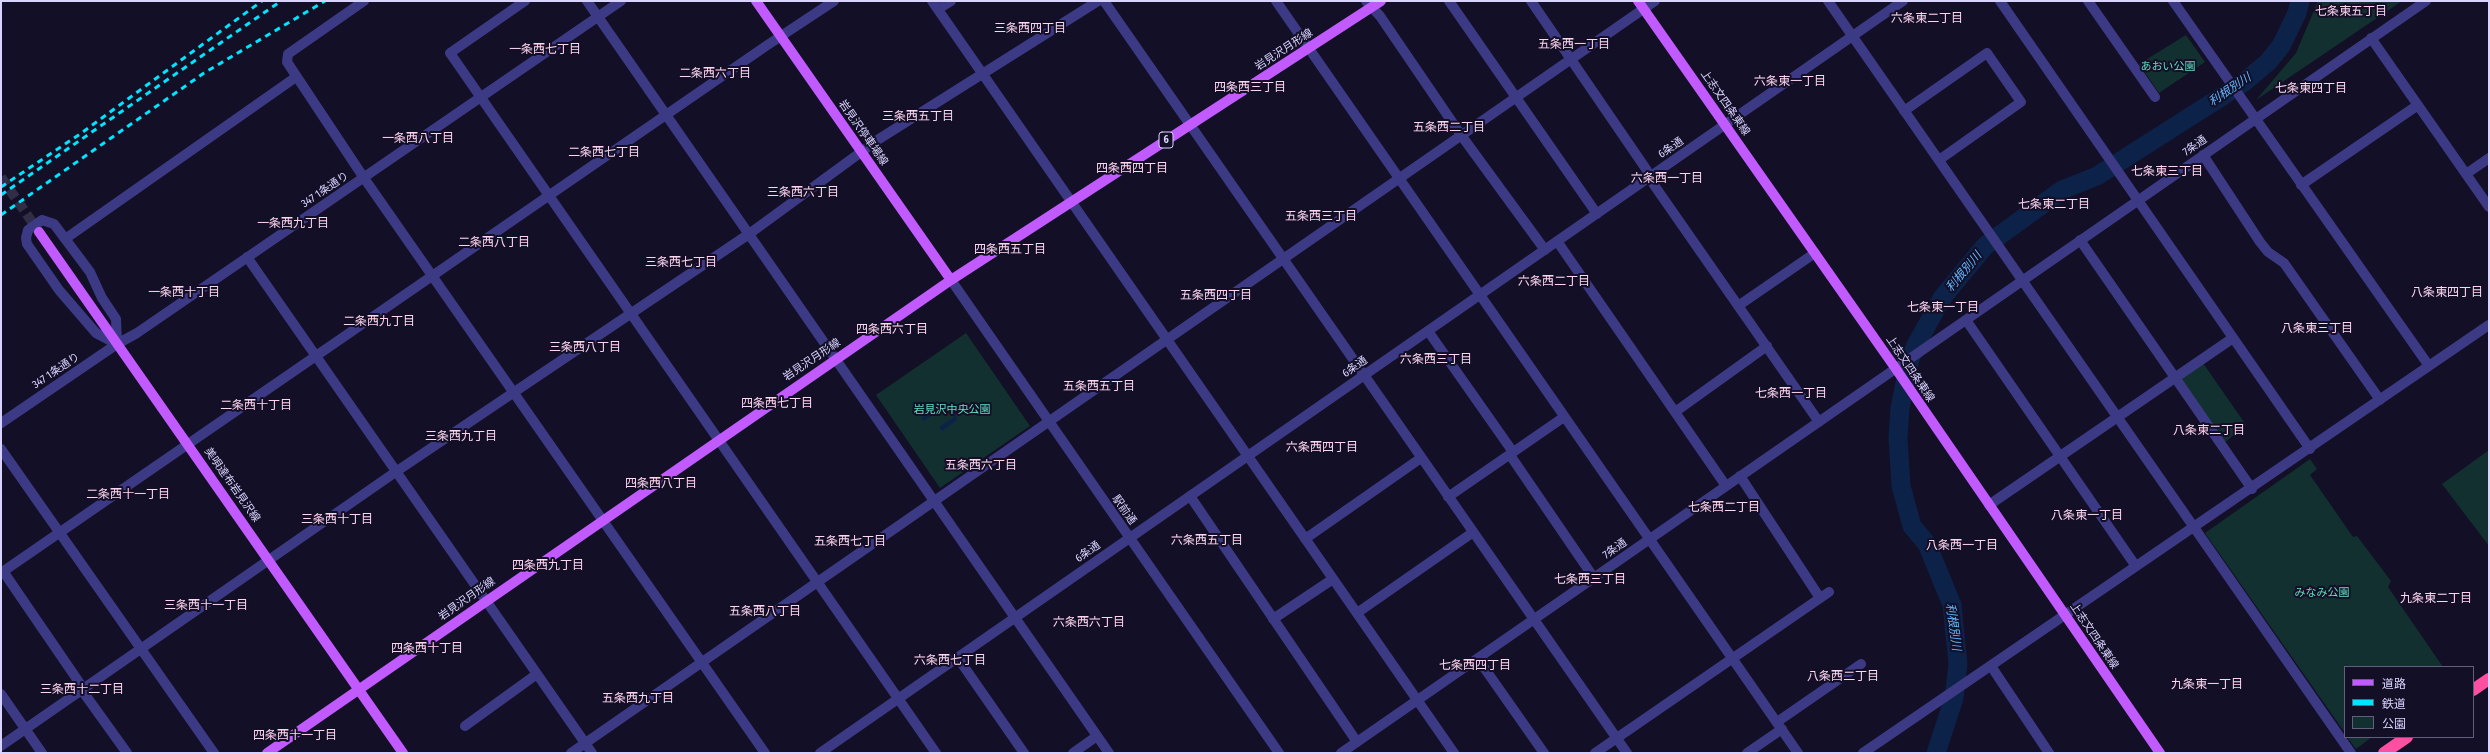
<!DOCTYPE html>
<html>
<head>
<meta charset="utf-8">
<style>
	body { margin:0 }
	#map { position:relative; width:2490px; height:754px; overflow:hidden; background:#130f26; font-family:"Fira Sans Condensed","Noto Sans JP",sans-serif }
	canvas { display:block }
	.frame { position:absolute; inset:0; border:2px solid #d9d4ff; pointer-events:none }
	.legend { position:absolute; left:2344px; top:666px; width:130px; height:72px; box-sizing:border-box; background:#130f26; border:1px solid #625e7d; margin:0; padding:5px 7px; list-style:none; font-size:12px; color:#d9d4ff }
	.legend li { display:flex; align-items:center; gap:8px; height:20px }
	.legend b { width:20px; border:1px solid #625e7d }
</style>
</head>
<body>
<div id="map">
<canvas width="2490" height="754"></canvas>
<div class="frame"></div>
<ul class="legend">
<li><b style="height:5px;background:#c25bff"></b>道路</li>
<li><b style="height:5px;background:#00e5ff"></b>鉄道</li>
<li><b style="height:11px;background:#12302f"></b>公園</li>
</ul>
</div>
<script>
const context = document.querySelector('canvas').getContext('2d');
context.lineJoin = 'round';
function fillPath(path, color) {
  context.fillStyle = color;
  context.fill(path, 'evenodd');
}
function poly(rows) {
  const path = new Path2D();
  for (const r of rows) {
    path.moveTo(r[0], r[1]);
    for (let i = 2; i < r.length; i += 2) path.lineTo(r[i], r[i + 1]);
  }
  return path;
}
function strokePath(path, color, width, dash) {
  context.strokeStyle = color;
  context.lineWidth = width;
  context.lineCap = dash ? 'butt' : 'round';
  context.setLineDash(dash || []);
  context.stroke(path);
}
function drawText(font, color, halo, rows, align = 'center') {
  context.font = font + ' "Fira Sans Condensed","Noto Sans JP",sans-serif';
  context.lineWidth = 4;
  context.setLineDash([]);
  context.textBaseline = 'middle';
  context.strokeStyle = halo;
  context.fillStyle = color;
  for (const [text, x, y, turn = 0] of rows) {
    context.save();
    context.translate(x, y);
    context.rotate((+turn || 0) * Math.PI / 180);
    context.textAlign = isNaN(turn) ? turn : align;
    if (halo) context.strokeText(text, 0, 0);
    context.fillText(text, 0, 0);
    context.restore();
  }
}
fillPath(poly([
	[2318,1,2402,1,2256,100,2296,53],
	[2186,35,2205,62,2159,93,2139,64],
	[966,333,1030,426,940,488,876,395],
	[2203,363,2246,425,2224,443,2179,379],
	[2489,450,2489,546,2442,484],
	[2310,459,2317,469,2310,475,2353,537,2357,536,2391,581,2388,587,2443,667,2345,667,2345,733,2205,533],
	[2347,737,2372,737,2356,749]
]), '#12302f');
fillPath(poly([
	[945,402,955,408,957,420,942,431,939,427,954,417,953,411,946,407,923,421,921,418]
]), '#0c2248');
strokePath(poly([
	[1936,753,1954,698,1958,664,1952,605,1927,544,1912,526,1901,486,1898,438,1900,408,1910,359,1916,345,1942,298,1985,246,2062,190,2097,176,2243,83,2268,62,2281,46,2297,13,2300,1]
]), '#0c2248', 19);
strokePath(poly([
	[1,177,39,232]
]), '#312d47', 10, [10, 5]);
strokePath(poly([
	[364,1,288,54,287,62,364,178,765,753],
	[525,1,450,53,936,753],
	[587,1,1109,753],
	[932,1,1454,753],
	[1104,1,1627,753],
	[1276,1,1798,753],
	[1366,1,1380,16,1461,135,1545,250],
	[1449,1,1597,214],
	[1531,1,1646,169,1654,185,1819,422],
	[1828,1,2351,753],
	[2000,1,2310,449],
	[2088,1,2155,97],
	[2173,1,2429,366],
	[938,9,951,1],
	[2371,38,2489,207],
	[1904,111,1987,53,2021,102,1939,160],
	[2203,155,2260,242,2268,252,2284,263,2380,400],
	[2466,174,2489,158],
	[2301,185,2418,105],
	[42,220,54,224,90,272,102,298,116,319,117,344,96,333,59,290,27,244,26,238,28,230,42,220],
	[65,239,296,77],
	[2080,240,2252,489],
	[1557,241,1726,486],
	[247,257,592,753],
	[951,280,1279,753],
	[1738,306,1815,253],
	[1966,320,2135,565],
	[1428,331,1513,452],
	[1675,412,1767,346],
	[1,423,117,344,137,333,621,1],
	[1,449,214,753],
	[1510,455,1594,578],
	[1740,476,1820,598],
	[1190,496,1357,742],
	[1448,497,1564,417],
	[1989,505,2233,338],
	[1305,539,1421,458],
	[3,571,83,688],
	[1,573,766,46,834,1],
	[1357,613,1472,533],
	[1273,619,1333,579],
	[958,658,1024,753],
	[1478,659,1544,753],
	[1991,666,2049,753],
	[81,689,127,753],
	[1,694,42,753],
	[1777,722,1861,664],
	[465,726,537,674],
	[1,746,397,471,749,234,879,139,1098,1],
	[571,753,1655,1],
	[820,753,1903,1],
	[1073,753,1097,736],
	[1341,753,2426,1],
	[1595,753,1829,592],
	[1747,753,1782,729],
	[1863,753,2489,325]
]), '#3d3a85', 10);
strokePath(poly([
	[756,1,951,280],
	[1638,1,1896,369,2160,753],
	[39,232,403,753],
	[267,753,951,280,1381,1]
]), '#c25bff', 10);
strokePath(poly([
	[2473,690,2489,679],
	[2384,753,2407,737]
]), '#ff4fa3', 12);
strokePath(poly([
	[1,187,80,134,262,1],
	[1,195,281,1],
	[1,215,204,73,325,1]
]), '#00e5ff', 3, [6, 5]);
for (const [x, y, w] of [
	[1166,140,14]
]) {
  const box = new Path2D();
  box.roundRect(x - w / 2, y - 8, w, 16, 3);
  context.fillStyle = '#130f26';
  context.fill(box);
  strokePath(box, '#d9d4ff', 1);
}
drawText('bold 10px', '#d9d4ff', null, [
	["6",1166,140]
]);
drawText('11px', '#d9d4ff', '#130f26', [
	["岩見沢月形線",1284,50,-33],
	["上志文四条東線",1725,103,55],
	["岩見沢停車場線",863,133,55],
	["7条通",2195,146,-35],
	["6条通",1671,148,-34],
	["347 1条通り",325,190,-34],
	["岩見沢月形線",812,360,-34],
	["6条通",1355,367,-35],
	["上志文四条東線",1910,369,56],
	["347 1条通り",56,371,-34],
	["美唄達布岩見沢線",232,485,55],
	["駅前通",1124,510,55],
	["7条通",1615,549,-35],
	["6条通",1088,552,-35],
	["岩見沢月形線",467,599,-35],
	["上志文四条東線",2094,636,56]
]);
drawText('11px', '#5fe0c0', '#130f26', [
	["あおい公園",2168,67],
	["岩見沢中央公園",952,410],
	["みなみ公園",2322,593]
]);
drawText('12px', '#ffd6f0', '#130f26', [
	["七条東五丁目",2351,12],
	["六条東二丁目",1927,19],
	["三条西四丁目",1030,29],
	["五条西一丁目",1574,45],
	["一条西七丁目",545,50],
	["二条西六丁目",715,74],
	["六条東一丁目",1790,82],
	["四条西三丁目",1250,88],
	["七条東四丁目",2311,89],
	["三条西五丁目",918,117],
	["五条西二丁目",1449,128],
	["一条西八丁目",418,139],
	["二条西七丁目",604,153],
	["四条西四丁目",1132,169],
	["七条東三丁目",2167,172],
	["六条西一丁目",1667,179],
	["三条西六丁目",803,193],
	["七条東二丁目",2054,205],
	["五条西三丁目",1321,217],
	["一条西九丁目",293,224],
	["二条西八丁目",494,243],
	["四条西五丁目",1010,250],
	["三条西七丁目",681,263],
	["六条西二丁目",1554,282],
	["一条西十丁目",184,293],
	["八条東四丁目",2447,293],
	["五条西四丁目",1216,296],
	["七条東一丁目",1943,308],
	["二条西九丁目",379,322],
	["八条東三丁目",2317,329],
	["四条西六丁目",892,330],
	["三条西八丁目",585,348],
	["六条西三丁目",1436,360],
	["五条西五丁目",1099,387],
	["七条西一丁目",1791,394],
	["四条西七丁目",777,404],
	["二条西十丁目",256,406],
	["八条東二丁目",2209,431],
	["三条西九丁目",461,437],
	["六条西四丁目",1322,448],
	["五条西六丁目",981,466],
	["四条西八丁目",661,484],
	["二条西十一丁目",128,495],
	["七条西二丁目",1724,508],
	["八条東一丁目",2087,516],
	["三条西十丁目",337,520],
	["六条西五丁目",1207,541],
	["五条西七丁目",850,542],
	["八条西一丁目",1962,546],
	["四条西九丁目",548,566],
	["七条西三丁目",1590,580],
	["九条東二丁目",2436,599],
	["三条西十一丁目",206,606],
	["五条西八丁目",765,612],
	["六条西六丁目",1089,623],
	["四条西十丁目",427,649],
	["六条西七丁目",950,661],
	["七条西四丁目",1475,666],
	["八条西二丁目",1843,677],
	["九条東一丁目",2207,685],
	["三条西十二丁目",82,690],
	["五条西九丁目",638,699],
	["四条西十一丁目",295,736]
]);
drawText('italic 12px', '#62b6ff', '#130f26', [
	["利根別川",2230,90,-34],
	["利根別川",1964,272,-50],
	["利根別川",1953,627,82]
]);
</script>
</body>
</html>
